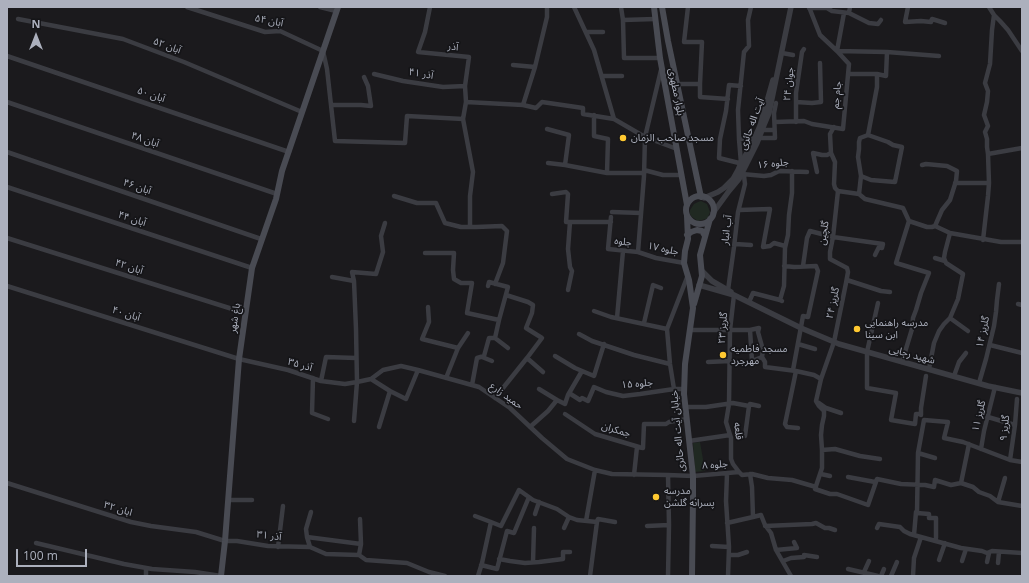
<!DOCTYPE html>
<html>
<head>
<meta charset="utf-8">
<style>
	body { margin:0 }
	#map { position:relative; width:1029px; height:583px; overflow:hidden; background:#1b1a1d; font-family:"Open Sans",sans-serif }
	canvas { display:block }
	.frame { position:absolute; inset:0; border:8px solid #acb0bd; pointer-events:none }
	.north { position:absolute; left:16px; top:16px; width:40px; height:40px; -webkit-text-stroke:3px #151518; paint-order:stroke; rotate:0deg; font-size:11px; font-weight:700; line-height:16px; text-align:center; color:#acb0bd }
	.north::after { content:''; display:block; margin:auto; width:14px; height:18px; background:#acb0bd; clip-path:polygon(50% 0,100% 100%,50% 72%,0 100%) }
	.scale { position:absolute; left:16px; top:549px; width:71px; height:18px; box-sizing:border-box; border:2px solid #acb0bd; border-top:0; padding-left:5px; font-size:12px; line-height:14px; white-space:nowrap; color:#acb0bd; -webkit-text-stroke:3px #151518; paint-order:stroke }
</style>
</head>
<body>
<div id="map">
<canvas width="1029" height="583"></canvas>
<div class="frame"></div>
<div class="north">N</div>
<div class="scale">100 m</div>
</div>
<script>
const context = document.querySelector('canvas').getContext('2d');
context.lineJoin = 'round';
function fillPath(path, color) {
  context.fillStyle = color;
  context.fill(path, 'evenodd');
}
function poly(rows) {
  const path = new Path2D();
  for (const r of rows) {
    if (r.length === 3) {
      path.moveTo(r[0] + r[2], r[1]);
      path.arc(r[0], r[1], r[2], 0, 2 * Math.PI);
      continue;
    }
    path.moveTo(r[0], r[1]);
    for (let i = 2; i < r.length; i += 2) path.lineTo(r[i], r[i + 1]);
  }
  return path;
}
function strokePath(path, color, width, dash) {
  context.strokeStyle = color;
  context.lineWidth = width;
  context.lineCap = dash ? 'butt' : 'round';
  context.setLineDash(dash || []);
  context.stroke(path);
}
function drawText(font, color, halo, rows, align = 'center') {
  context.font = font + ' "Open Sans","Noto Sans Arabic",sans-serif';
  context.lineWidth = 3.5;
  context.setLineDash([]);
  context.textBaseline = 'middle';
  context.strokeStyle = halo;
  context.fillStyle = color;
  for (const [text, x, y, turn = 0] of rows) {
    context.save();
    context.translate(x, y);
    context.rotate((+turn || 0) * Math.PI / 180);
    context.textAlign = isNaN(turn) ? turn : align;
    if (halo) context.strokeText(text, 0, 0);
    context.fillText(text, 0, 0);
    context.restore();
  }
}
fillPath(poly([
	[701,201,707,204,710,212,708,217,706,219,698,221,692,217,690,214,690,210,694,204,698,202],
	[700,442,705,471,695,472,693,443]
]), '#202922');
strokePath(poly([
	[187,7,265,32,280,31,323,51,327,69,335,141,405,143,407,116,463,119,473,172,470,196,470,227],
	[320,7,336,11],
	[430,7,425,32,418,52,469,57,465,86,466,102,463,119],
	[574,7,594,50,614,119],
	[621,7,623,20,624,58,660,58],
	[688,7,684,42,702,42,700,84],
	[908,7,905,22,921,21,931,22,932,19,945,23],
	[989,7,994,15,1000,21,1008,30,1022,51],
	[809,8,827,8,832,11,849,13,850,7],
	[844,13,837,51,887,52,886,76,877,74,848,74],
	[849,13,869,23,878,24,881,20],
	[18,19,123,39,184,62,302,112],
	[623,20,655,19],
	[586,32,603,32],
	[887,52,939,56],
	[782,53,793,55],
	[7,56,289,152],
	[535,67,547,17,547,7],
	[374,74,403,81,443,87,465,86],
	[602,76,622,76],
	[677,84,700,84,700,97,728,99],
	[741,86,729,85,726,111,720,139,719,158,743,164],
	[7,102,277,194],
	[466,102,523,105,535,67,513,65],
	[796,102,812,103,821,102,820,63],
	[331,105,361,105,371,106,368,86,364,77],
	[523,105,536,108,542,102,583,108,583,114,614,119,645,137,677,149],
	[594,115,594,136,608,139,607,173],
	[775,122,804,121,812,124,843,129,849,64,837,51,820,35,809,7],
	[796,122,796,93,802,52,804,49],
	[547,129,569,135,565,165],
	[762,130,772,130],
	[868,135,877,87,877,74],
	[759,138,775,138,774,113,776,103],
	[739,139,751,138],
	[7,152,261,239],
	[831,153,835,162,834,184,835,188,838,191,859,194,865,199,903,208,909,221,896,263,929,273,921,293,916,310,913,318,912,329,902,362],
	[988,154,987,147,987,139,985,132,988,126,984,115,987,102,988,91,985,83,990,64,992,30,994,15],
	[548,163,565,165,607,173,644,173],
	[741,163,739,139,738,110,744,52,749,46,748,20,751,7],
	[644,170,663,175,682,175],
	[817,172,813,153,822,155,827,155,831,153,830,134,834,127],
	[742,174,764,176,771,175,779,171,807,172],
	[955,183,989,183,988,196,983,240],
	[989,183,988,154,1022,148],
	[7,187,252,268],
	[838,191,833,237,830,252,830,259,847,268,848,272,846,283,834,342,821,379,816,401,819,406,824,411,824,416,822,425,821,435,822,450,835,449,860,456,880,459],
	[552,194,566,192,568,194,566,222,586,222],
	[859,194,861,176,858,157,859,149,859,142,860,138,868,135,888,142,893,145,902,147,895,182,871,180,861,176],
	[394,196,417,203,436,203,445,223,461,227,476,227,502,226,507,231,503,263,495,284],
	[739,210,770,209,763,247,770,246,774,243,785,246],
	[612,212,641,213],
	[611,217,608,249,638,252,656,258,684,263],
	[909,221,927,227,932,227,935,226,942,210,950,200,956,181,957,171,947,166,926,164,922,165],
	[584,222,611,222],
	[950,233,1001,242,1022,242],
	[7,238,245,313],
	[735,244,751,245],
	[638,252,644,176,645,137,661,70],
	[425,253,454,253,453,270,454,279,461,283,472,283,467,313,499,320,495,338,489,338,484,356,477,358,472,385],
	[935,258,945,261],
	[784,266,794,267,816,266,818,271,808,317,803,316,793,370],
	[803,266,807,238,810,231,833,237,883,244,882,248,879,247,875,255],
	[332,277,354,281],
	[847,280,881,291,890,292],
	[7,286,239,359,288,370,321,381,345,384,357,382,356,329,354,281,352,272,376,274,383,252,381,236,385,223],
	[488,286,489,282,508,287,499,320],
	[568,290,572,271,570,267,568,249,570,222],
	[728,290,734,247,738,212,745,184,744,176,742,174],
	[734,295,730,330,729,404,726,422,731,438,731,459,733,464,739,472,742,475,752,474,768,478,792,480,816,487],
	[782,301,780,300,784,286,785,248,788,235,789,215,792,193,792,171],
	[749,302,753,293,780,300],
	[878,303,867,352,867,388,896,393,891,420,915,424,916,414,921,414],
	[1018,304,1022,305],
	[428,307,429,322,422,339,458,348],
	[594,311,611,317,667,329],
	[617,318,623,251],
	[950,318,968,331],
	[644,323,653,285,661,288],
	[690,330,750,330,759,328,758,332,763,350,762,357,765,362,765,367,796,371,814,375,821,379],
	[750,330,752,361],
	[579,334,592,341,634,355,670,364],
	[495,338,508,348],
	[798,344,815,349],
	[990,345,1022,353],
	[555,356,575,368,594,376,604,344],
	[482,357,492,361],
	[527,358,543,372],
	[708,362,730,361,747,363,762,357],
	[929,369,934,343,939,331,944,324,950,318,958,299,963,274,946,263,944,258,945,252,950,233,935,226],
	[796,371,785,424,787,427,798,428],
	[954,376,959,362,966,353],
	[313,378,312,413,328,419],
	[446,378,458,348,468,333],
	[371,379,390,391],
	[321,381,326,357,356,358],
	[979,383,986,359,994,326,996,312,997,300,999,284],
	[539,389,557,400],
	[674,389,670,364,667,329,688,275],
	[569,393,580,400,582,398,588,401,594,387,606,392,623,396,640,394,674,389,684,389],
	[495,398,527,358,542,338,526,328,532,313,533,305,528,302,506,295],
	[819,403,826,408,841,413],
	[685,407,706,407,733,403,749,406,750,404,759,406],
	[565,414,595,434,639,447],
	[921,415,921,408,926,376],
	[988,417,1015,425],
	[354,421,357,382,371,379,383,370,401,366,418,370,479,387,510,408,542,438,567,459,595,470],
	[379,427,390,391,406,399,418,370],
	[530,427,548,411,557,400,565,404,568,395,582,371],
	[745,436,749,406],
	[689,441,730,435],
	[981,449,984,431,995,387],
	[822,450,822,468,815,489,830,494,837,494,868,505,877,479,901,484,925,485,934,487,935,480,951,485,961,483,973,487,979,492,990,496,998,502,1022,506],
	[918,453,935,458],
	[1010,460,1015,425,1017,399],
	[727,474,726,501,729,547,728,576],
	[821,474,830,476],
	[634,475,637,447,643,448,644,424,666,424,669,422,687,419],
	[848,477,875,482],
	[7,483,131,522,151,526,196,532,225,541,237,541,268,546,310,547],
	[961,483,969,444],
	[228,500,252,500],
	[998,502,1005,478],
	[311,512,306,529,307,537,310,547,326,554,359,555],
	[535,514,539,502],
	[475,516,491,522],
	[753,517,761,515,765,525,771,533,776,550,791,576],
	[586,521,595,470,612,474,668,475,693,476,739,472],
	[727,523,753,517,752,487,750,474],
	[647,526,669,525],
	[765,526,812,524,816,523,825,528,829,528,835,530],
	[564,528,569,517],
	[877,528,879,524,900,527,904,531,910,534,961,548,982,551,987,553,992,551,1022,553],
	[914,535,916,512],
	[307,537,361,544],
	[936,538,936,518,929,518,929,514,917,513,918,453,924,420,948,422,944,438,963,442,1010,460,1022,462],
	[36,543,124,564,152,569,195,572,221,576],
	[712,546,729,547],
	[278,547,283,506],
	[776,550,797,548,794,542],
	[359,555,366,560,407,563,429,572,445,576],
	[359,555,361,544,360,519],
	[729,555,738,555,747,552],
	[499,559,510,561,525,563,539,562,563,559,563,552,570,552],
	[939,560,945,543],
	[783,561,791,558,804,557,804,555,817,557],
	[962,561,966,549],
	[533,562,534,528],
	[987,562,989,553],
	[998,563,999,552],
	[481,565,497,569,507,531,514,533,529,497],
	[848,569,878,576],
	[864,572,869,561],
	[146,576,146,568],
	[478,576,482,563,491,522,501,526,519,490,533,500,557,509,569,517,577,520,597,522,598,519,615,522],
	[590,576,597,522],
	[668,576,669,525,668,475],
	[881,576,884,569],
	[891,576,897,562],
	[913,576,914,558,921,537]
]), '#3b3c42', 4.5);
strokePath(poly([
	[704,198,718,192,724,188,733,179,738,170,741,163,751,146,760,126,773,80],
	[713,213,729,191,739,179,757,143,764,125,769,113,774,89,791,7],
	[702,271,712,281,731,292],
	[699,285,734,295,801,328,839,344,988,386,1022,393]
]), '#3b3c42', 5.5);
strokePath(poly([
	[654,7,660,58,687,205],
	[662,7,668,41,701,197],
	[700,210,14],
	[687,216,688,239,685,251,684,263,689,280,693,308,685,364,684,394,693,476,693,499,692,576],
	[687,235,691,232,697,230,702,231,705,236],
	[694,304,702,276,700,255,710,219],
	[221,576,225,541,239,359,252,268,276,199,282,171,338,7]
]), '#494b53', 6);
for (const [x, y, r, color] of [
	[623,138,4,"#ffc931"],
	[857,329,4,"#ffc931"],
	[723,355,4,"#ffc931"],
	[656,497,4,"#ffc931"]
]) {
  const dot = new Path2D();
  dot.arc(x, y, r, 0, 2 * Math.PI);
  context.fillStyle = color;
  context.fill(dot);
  strokePath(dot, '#151518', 1.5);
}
drawText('10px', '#acb0bd', '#151518', [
	["آبان ۵۴",269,21,11],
	["آبان ۵۲",167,46,20],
	["آذر",453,47,6],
	["آذر ۴۱",421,74,9],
	["جوان ۲۴",789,84,-84],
	["بلوار مطهری",676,92,79],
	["آبان ۵۰",151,95,19],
	["جام جم",837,95,-84],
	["آیت اله حائری",752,124,-70],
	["آبان ۴۸",145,140,19],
	["جلوه ۱۶",773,164,-6],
	["آبان ۴۶",137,187,19],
	["آبان ۴۴",132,219,18],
	["آب انبار",727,230,-83],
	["گلچین",824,233,-81],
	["جلوه",623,242,7],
	["جلوه ۱۷",663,249,12],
	["آبان ۴۲",129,267,18],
	["گلریز ۲۴",833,303,-78],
	["آبان ۴۰",126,314,17],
	["باغ شهر",235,318,-82],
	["گلریز ۲۳",723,328,-86],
	["گلریز ۱۴",983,332,-78],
	["شهید رجایی",912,355,15],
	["آذر ۳۵",300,365,16],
	["جلوه ۱۵",637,384,-5],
	["حمید زارع",506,396,36],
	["گلریز ۱۱",979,416,-77],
	["گلریز ۹",1005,428,-84],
	["جمکران",616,430,17],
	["خیابان آیت اله حائری",678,431,-95],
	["قلعه",738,431,82],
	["جلوه ۸",715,465,-4],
	["ابان ۳۲",118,509,17],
	["آذر ۳۱",269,536,7]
]);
drawText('10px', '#acb0bd', '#151518', [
	["مسجد صاحب الزمان",631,138],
	["مدرسه راهنمایی",865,323],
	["ابن سینا",865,335],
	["مسجد فاطمیه",731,349],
	["مهرجرد",731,361],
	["مدرسه",664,491],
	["پسرانه گلشن",664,503]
], 'left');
</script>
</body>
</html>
